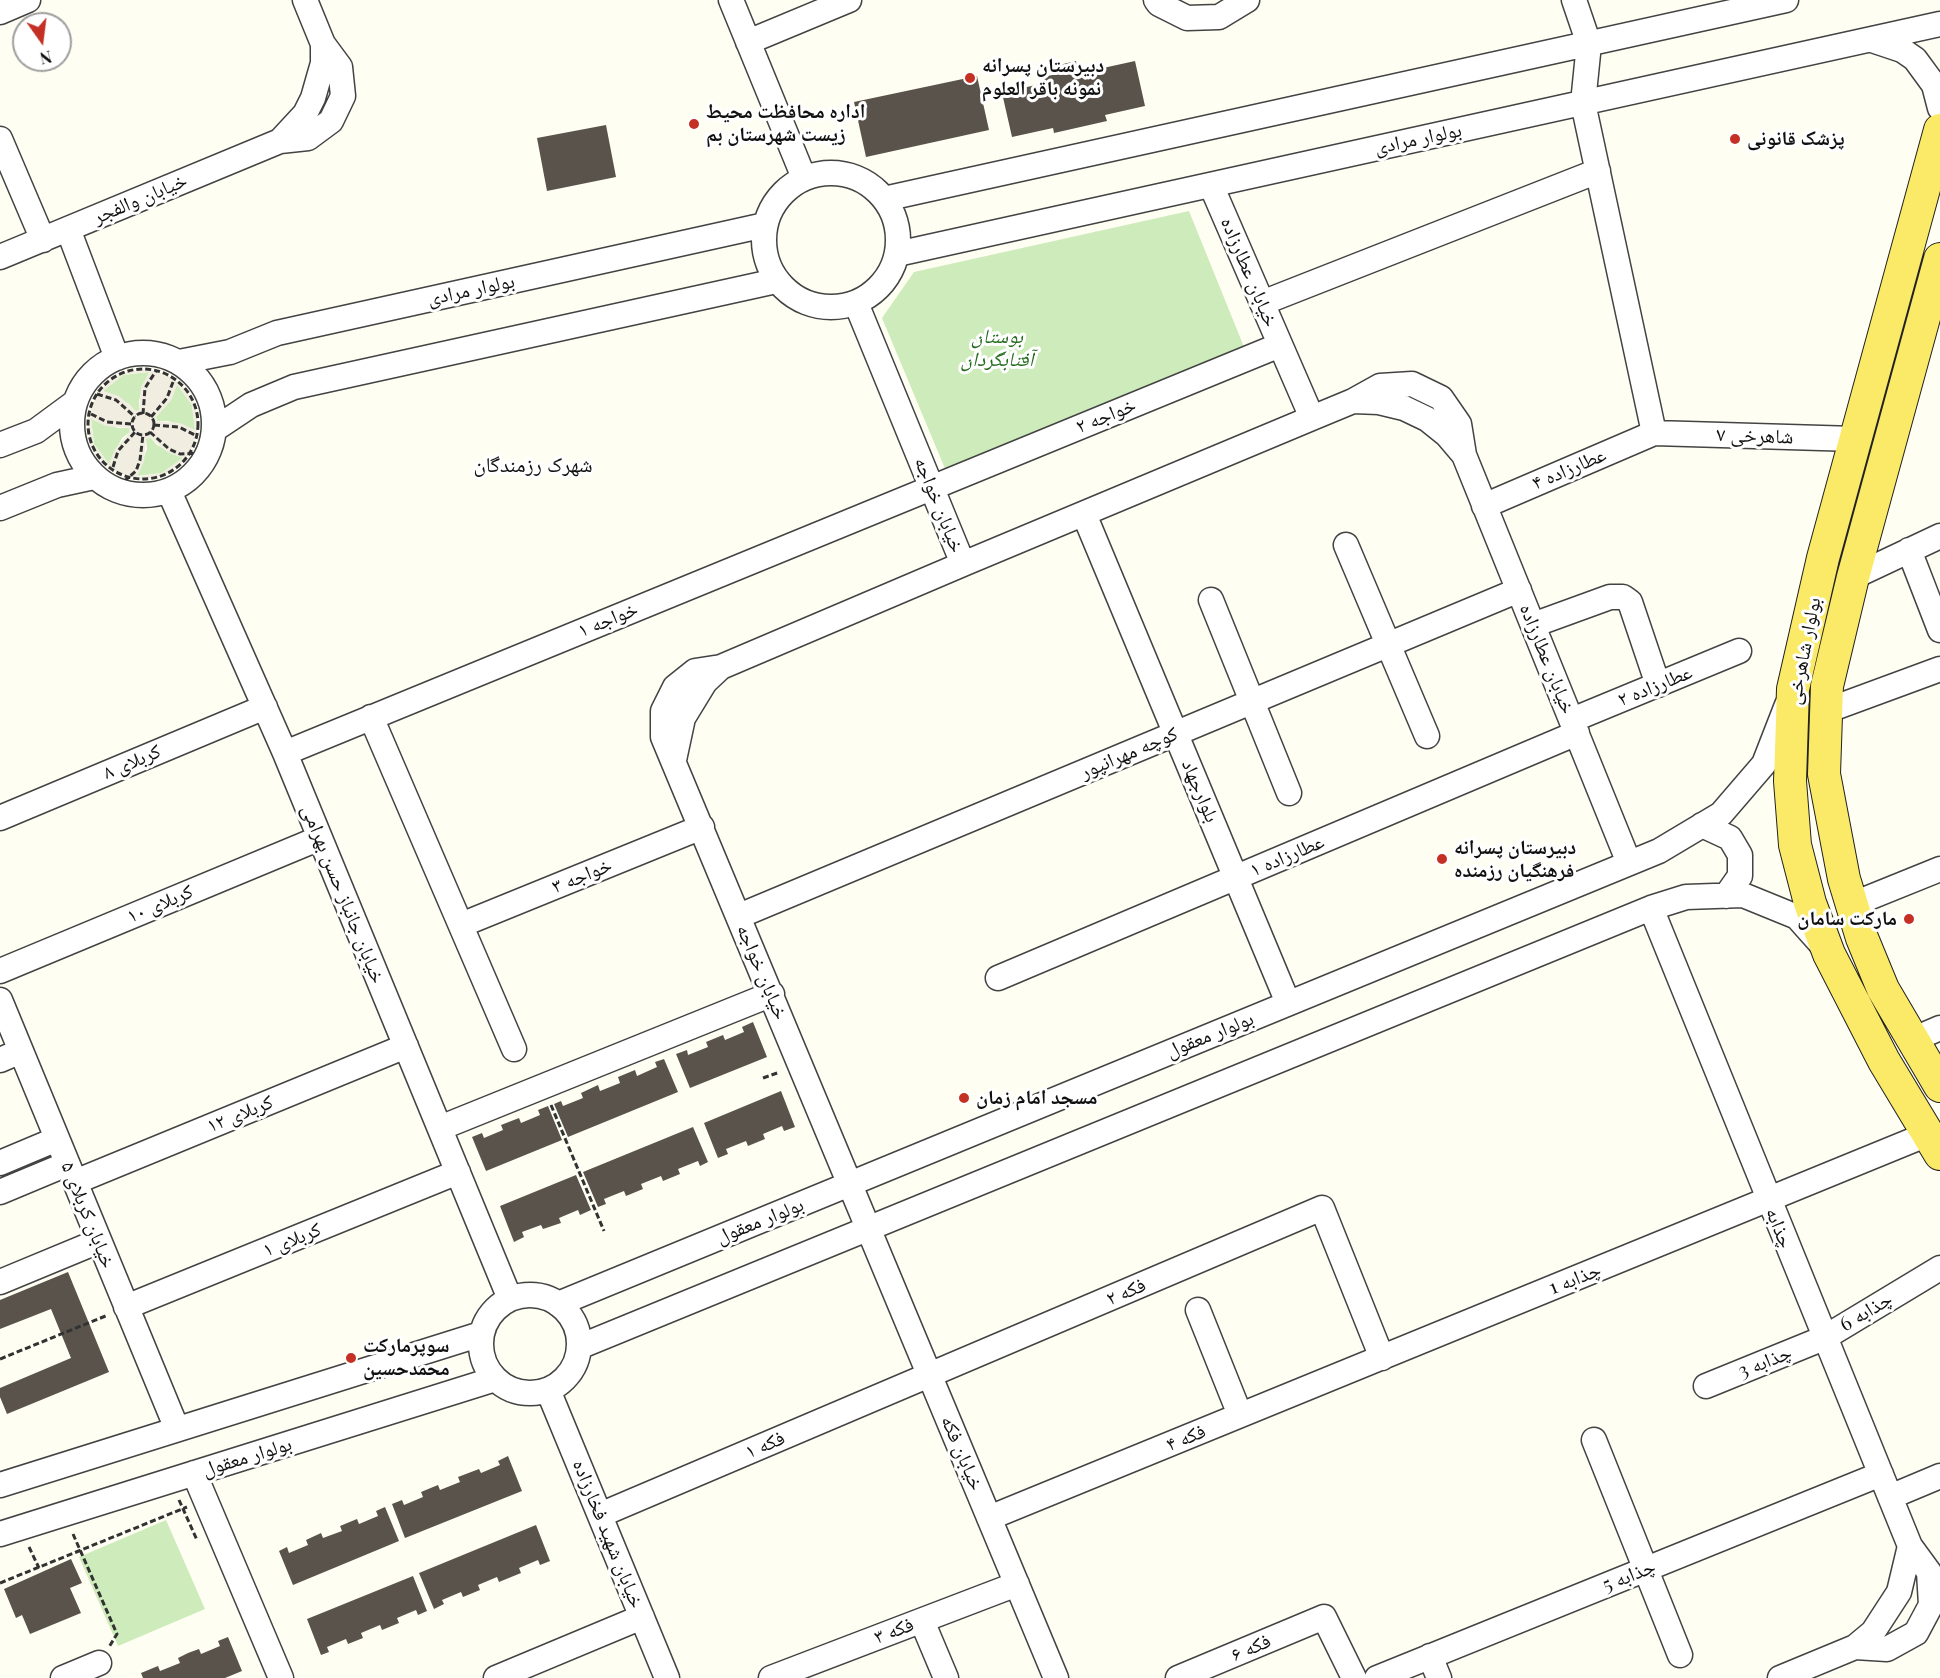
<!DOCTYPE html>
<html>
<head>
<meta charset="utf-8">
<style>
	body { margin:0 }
	#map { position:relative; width:1940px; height:1678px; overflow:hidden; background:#fffef3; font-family:"Playfair Display",serif }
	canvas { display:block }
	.north { position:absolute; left:12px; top:12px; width:60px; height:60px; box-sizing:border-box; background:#fff; border:2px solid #9f9f9f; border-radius:50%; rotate:166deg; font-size:16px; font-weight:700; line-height:24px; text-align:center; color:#101010 }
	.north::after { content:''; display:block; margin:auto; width:21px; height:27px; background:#c43024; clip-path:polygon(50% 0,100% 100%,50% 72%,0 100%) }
</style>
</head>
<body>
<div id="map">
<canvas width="1940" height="1678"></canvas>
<div class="north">N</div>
</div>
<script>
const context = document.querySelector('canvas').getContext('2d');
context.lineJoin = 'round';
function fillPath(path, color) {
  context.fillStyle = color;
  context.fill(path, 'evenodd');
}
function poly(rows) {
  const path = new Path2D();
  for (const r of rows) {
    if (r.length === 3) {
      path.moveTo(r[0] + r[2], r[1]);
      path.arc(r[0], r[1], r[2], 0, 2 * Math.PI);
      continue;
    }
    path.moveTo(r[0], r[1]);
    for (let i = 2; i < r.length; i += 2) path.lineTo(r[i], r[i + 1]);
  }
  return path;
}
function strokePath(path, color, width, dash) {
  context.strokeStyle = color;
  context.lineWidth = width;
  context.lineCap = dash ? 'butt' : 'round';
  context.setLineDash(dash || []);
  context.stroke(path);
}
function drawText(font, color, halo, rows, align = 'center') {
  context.font = font + ' "Playfair Display","Noto Naskh Arabic",serif';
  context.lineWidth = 6;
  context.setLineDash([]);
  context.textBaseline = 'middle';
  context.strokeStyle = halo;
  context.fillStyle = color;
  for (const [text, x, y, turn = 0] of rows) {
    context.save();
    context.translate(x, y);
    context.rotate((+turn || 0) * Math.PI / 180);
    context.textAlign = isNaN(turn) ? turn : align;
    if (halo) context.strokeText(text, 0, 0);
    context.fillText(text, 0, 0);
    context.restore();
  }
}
fillPath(poly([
	[1189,211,1244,347,946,471,882,318,914,272],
	[149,372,139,400,139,410,136,412,129,404,103,391,123,375],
	[177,384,192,405,195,430,168,421,157,421,156,417,171,400],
	[91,418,118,428,129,428,130,432,122,438,109,464,94,444],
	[150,437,157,445,183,458,162,473,137,476,147,449,146,439],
	[166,1520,205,1609,118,1646,79,1557]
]), '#ceebbb');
fillPath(poly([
	[147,369,165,374,181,384,195,404,198,428,193,446,184,462,163,476,139,480,112,470,97,456,91,445,87,421,97,394,111,379,122,373],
	[147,372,149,373,141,387,139,410,136,411,119,396,103,391,123,375],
	[177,385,192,405,195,430,180,423,157,421,156,417,171,400],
	[91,419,106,426,129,428,130,432,115,449,109,464,94,444],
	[150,437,167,452,183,458,162,473,137,477,144,461,146,439]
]), '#f1eee1');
fillPath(poly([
	[1076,61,1077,69,1093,65,1094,70,1135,61,1145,106,1105,115,1107,121,1054,133,1053,128,1012,137,1002,93,1044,83,1043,77,1057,74,1055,66],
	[977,76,989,130,866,157,854,102],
	[606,125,616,177,547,191,537,138],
	[753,1022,767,1057,690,1088,676,1054,687,1050,688,1055,708,1047,706,1042,723,1035,725,1040,744,1032,742,1027],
	[664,1059,678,1092,568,1137,554,1104,561,1101,563,1106,583,1098,581,1093,598,1085,600,1091,620,1083,618,1077,635,1070,637,1076,657,1067,655,1062],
	[781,1091,795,1127,784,1131,782,1126,763,1134,765,1139,748,1146,746,1141,726,1149,728,1154,718,1158,704,1123],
	[548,1106,562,1140,486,1171,472,1137,482,1133,484,1138,503,1130,501,1125,519,1118,521,1123,540,1115,538,1110],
	[693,1127,708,1162,700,1166,698,1161,678,1169,680,1174,663,1181,661,1176,641,1184,643,1189,626,1196,624,1191,604,1199,606,1204,598,1207,583,1172],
	[576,1175,591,1210,580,1215,578,1210,559,1218,561,1223,543,1229,541,1225,522,1232,524,1237,514,1242,500,1206],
	[68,1272,109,1372,7,1414,0,1397,0,1388,71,1358,51,1309,0,1329,0,1300],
	[508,1456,522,1491,405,1538,392,1504,402,1500,404,1505,423,1497,421,1492,438,1485,440,1490,460,1482,458,1477,479,1469,481,1473,500,1465,498,1461],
	[385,1507,399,1541,293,1585,279,1551,287,1547,289,1553,308,1545,306,1540,321,1533,323,1538,342,1531,340,1526,357,1519,359,1524,378,1516,376,1511],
	[536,1525,550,1561,540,1565,538,1560,519,1568,521,1573,499,1582,497,1577,478,1585,480,1590,463,1597,461,1592,442,1600,444,1604,434,1609,419,1573],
	[71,1559,82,1583,70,1588,81,1613,30,1634,22,1615,16,1618,4,1589],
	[413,1576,427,1611,418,1615,416,1610,397,1618,399,1623,382,1630,380,1625,361,1633,363,1638,348,1644,346,1639,327,1647,329,1652,321,1655,307,1619],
	[228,1637,242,1671,225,1678,143,1678,141,1673,158,1666,160,1671,180,1663,178,1658,188,1653,199,1649,201,1654,220,1646,218,1641]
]), '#59534c');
const minor = poly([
	[731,0,804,178],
	[1156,0,1159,4,1187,18,1219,17,1247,0],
	[1574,0,1589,44,1583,103,1654,433],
	[0,12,28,0],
	[1872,40,1902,50,1915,59,1934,85,1940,108],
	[748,42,849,0],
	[0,139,43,240],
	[280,141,305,114,313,98,323,63,323,44],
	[831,240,67],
	[1211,185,1312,418,1353,401,1380,386,1412,384,1441,398,1459,424,1464,455,1629,863],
	[884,199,1786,0],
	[68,229,117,358],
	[897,254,1940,24],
	[0,257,280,141,308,138,331,121,343,96,340,67,323,44,305,0],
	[856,303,963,564,721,667,695,671,675,687,663,711,663,737,1056,1678],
	[1262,303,1598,171],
	[143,424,71],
	[179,362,230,352,277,333,765,225],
	[1353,401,1379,402,1404,408,1427,419,1447,435,1464,455],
	[215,429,251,405,294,387,776,281],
	[0,445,36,431,74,403],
	[169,491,285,753,510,1299],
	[1484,506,1654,433,1855,439],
	[0,508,57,485,94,477],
	[1084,514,1288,1003],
	[1346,545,1427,736],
	[1909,550,1940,630],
	[963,564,1312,418],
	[1853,577,1940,536],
	[1211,600,1289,793],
	[1533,625,1610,597,1623,597,1630,602,1658,685],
	[1826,711,1940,669],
	[371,717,514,1049],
	[1572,720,1739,651],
	[285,753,1280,345],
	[674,760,683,718,705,682,721,667],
	[0,818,265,707],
	[1702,825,1730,838,1740,855,1740,876,1726,896],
	[1851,905,1940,869],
	[1651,908,1910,1546,1929,1572,1931,1605,1916,1633,1887,1649,1855,1647],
	[739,916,1519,590],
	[461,925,702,827],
	[0,971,320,838],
	[998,978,1577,733],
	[0,1000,177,1429],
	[1912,1040,1940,1028],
	[0,1060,21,1051],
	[440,1128,772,994],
	[0,1163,57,1139],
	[75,1182,406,1046],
	[0,1192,67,1164],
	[0,1282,99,1241],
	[530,1344,49],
	[558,1304,1659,851,1721,814,1764,764,1787,705],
	[126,1307,458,1172],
	[1198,1310,1240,1415],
	[579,1347,1651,908,1686,897,1743,895,1797,917,1822,945],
	[1706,1386,1824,1338,1940,1268],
	[548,1390,667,1678],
	[1594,1440,1680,1655],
	[194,1473,281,1678],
	[0,1485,481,1334],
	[1890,1497,1940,1476],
	[600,1515,1322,1208,1382,1358],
	[989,1518,1928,1134],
	[0,1534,495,1379],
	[922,1621,946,1678],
	[1430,1656,1439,1678],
	[63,1678,99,1663],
	[496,1678,642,1617],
	[771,1678,1017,1584],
	[1178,1678,1324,1617,1354,1678],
	[1377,1678,1881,1474],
	[1780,1678,1855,1647,1873,1632,1899,1592,1910,1546]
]);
const major = poly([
	[1940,130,1823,558,1793,689,1790,781,1795,845,1810,903,1829,954,1884,1061,1940,1154],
	[1940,259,1853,577,1827,686,1824,774,1844,879,1862,938,1883,989,1940,1086]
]);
strokePath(minor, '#434343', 27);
strokePath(major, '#212121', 34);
strokePath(poly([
	[143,424,55],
	[97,394,116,400,135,417],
	[143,424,11],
	[91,414,107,422,132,424],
	[143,414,145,388,156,371],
	[151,417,167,398,173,382],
	[154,425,179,427,195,435],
	[150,432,169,449,180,454,208,453,204,447],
	[113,467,118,451,135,432],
	[114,485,114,490,136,471,140,460,143,435],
	[763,1078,780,1072],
	[551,1105,604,1231],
	[0,1359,108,1315],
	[179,1500,197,1540],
	[73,1534,117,1634,109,1647],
	[29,1547,39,1568],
	[0,1583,187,1507]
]), '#323232', 3, [6, 3]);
strokePath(minor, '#fff', 24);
strokePath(major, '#fbe968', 32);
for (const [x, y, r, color] of [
	[970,78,6,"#c43024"],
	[694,124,6,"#c43024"],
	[1735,139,6,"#c43024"],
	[1442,859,6,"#c43024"],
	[1909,919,6,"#c43024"],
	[964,1098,6,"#c43024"],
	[351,1358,6,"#c43024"]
]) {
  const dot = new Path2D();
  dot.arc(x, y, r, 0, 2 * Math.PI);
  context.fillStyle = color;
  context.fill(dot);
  strokePath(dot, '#fff', 2);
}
drawText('bold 20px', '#101010', '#fff', [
	["دبیرستان پسرانه",982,66],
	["نمونه باقر العلوم",982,89],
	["اداره محافظت محیط",706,112],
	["زیست شهرستان بم",706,135],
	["پزشک قانونی",1747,139],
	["دبیرستان پسرانه",1454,848],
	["فرهنگیان رزمنده",1454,871],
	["مارکت سامان",1897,919,"right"],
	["مسجد امام زمان",976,1098],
	["سوپرمارکت",363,1346],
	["محمدحسین",363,1369]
], 'left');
drawText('20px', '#101010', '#fff', [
	["بولوار مرادی",1418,139,-12],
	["خیابان والفجر",140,199,-23],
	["خیابان عطارزاده",1249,272,67],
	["بولوار مرادی",471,290,-12],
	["خواجه ۲",1106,416,-22],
	["شاهرخی ۷",1755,436,2],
	["عطارزاده ۴",1569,469,-23],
	["خیابان خواجه",939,505,68],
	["خواجه ۱",608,620,-22],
	["بولوار شاهرخی",1804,651,-79],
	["خیابان عطارزاده",1547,659,68],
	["عطارزاده ۲",1655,686,-22],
	["کوچه مهرانپور",1129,753,-23],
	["کربلای ۸",132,762,-23],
	["بلوارجهاد",1200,791,67],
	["عطارزاده ۱",1287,856,-23],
	["خواجه ۳",582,876,-22],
	["خیابان جانباز حسن بهرامی",343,894,68],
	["کربلای ۱۰",160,904,-23],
	["خیابان خواجه",762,972,67],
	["بولوار معقول",1210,1035,-22],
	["کربلای ۱۲",240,1114,-22],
	["خیابان کربلای ۵",88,1215,68],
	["بولوار معقول",760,1221,-22],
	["چذابه",1779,1228,68],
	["کربلای ۱",292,1240,-22],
	["چذابه 1",1575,1279,-22],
	["فکه ۲",1126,1292,-23],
	["چذابه 6",1866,1312,-31],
	["چذابه 3",1765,1362,-22],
	["فکه ۴",1186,1438,-22],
	["فکه ۱",765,1445,-23],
	["خیابان فکه",962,1453,67],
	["بولوار معقول",247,1457,-17],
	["خیابان شهید فخارزاده",608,1534,68],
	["چذابه 5",1629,1576,-22],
	["فکه ۳",894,1631,-21],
	["فکه ۶",1251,1648,-23]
]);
drawText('italic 20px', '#246b1e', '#fff', [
	["بوستان",997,337],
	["آفتابگردان",997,360]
]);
drawText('21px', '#101010', '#fff', [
	["شهرک رزمندگان",533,465]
]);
</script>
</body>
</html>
